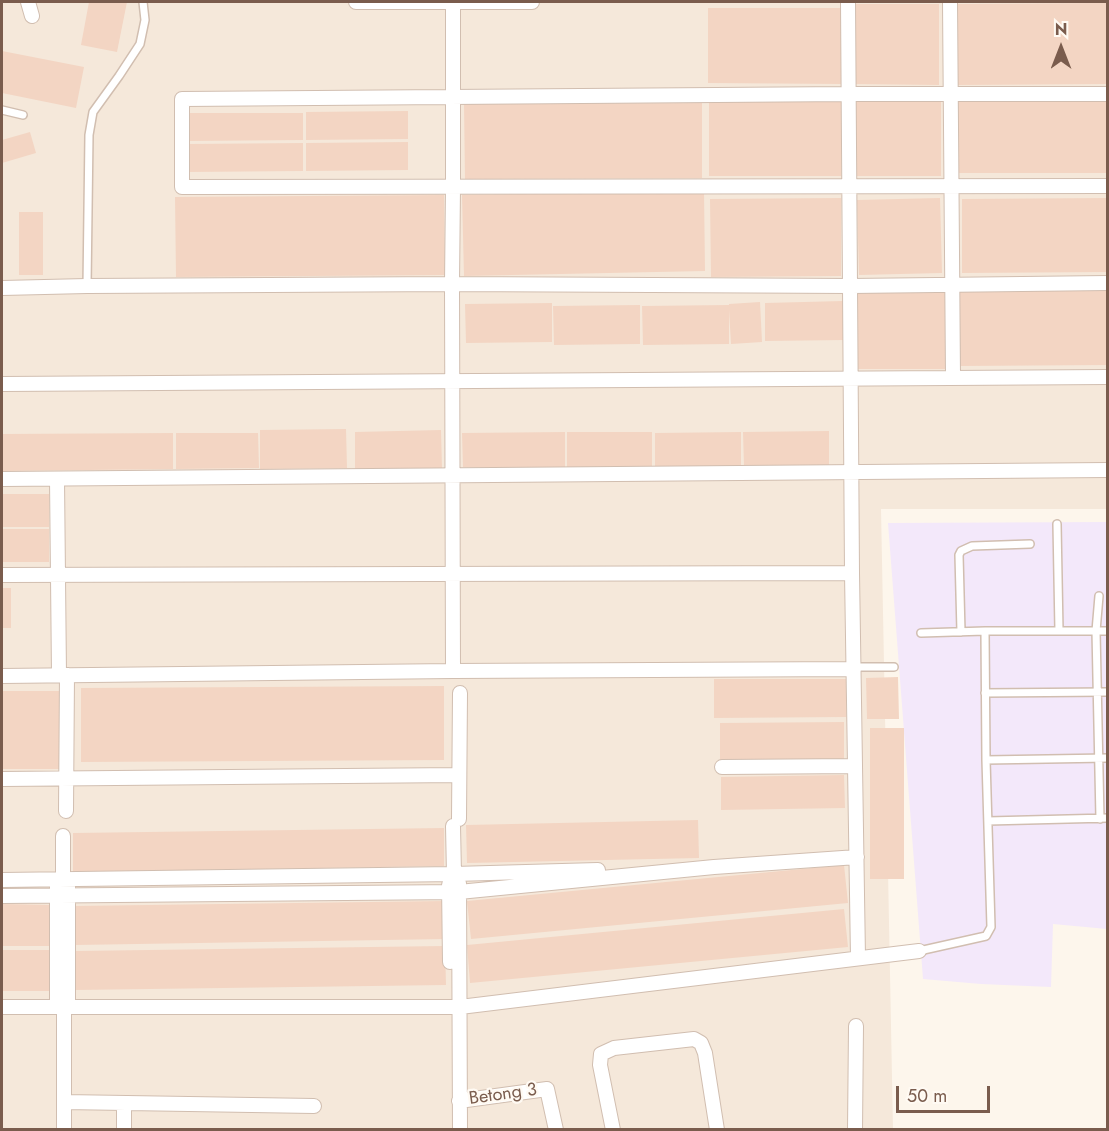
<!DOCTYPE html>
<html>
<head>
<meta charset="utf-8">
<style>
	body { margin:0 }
	#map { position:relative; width:1109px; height:1131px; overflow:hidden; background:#fdf6ec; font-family:Jost,sans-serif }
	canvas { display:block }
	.frame { position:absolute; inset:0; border:3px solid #7a5c4d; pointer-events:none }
	.north { position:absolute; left:1031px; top:18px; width:60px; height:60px; -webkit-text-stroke:4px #fffaf3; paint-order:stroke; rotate:0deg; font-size:16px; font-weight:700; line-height:24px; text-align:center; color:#7a5c4d }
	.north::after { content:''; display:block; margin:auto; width:21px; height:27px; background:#7a5c4d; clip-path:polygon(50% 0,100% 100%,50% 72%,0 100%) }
	.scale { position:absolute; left:896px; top:1086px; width:94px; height:27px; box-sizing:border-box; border:3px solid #7a5c4d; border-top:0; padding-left:8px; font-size:18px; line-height:21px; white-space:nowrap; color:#7a5c4d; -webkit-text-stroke:4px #fffaf3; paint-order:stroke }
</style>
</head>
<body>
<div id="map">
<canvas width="1109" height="1131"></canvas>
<div class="frame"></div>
<div class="north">N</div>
<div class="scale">50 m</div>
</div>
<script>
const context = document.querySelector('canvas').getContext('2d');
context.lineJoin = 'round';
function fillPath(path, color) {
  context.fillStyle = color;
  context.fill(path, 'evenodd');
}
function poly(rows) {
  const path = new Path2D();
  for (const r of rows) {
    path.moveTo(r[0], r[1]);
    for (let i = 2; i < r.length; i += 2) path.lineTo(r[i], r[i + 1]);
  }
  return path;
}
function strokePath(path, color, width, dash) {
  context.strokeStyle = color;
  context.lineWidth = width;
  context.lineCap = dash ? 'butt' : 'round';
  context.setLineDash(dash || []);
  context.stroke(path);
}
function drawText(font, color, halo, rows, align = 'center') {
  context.font = font + ' Jost,sans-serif';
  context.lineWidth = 4.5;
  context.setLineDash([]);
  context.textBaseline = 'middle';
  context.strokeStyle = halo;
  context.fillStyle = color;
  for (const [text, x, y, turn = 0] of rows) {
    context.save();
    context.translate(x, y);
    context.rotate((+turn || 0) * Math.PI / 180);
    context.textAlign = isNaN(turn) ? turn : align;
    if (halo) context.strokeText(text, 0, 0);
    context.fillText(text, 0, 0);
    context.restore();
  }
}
fillPath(poly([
	[2,2,1107,2,1107,509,881,509,893,1129,2,1130]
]), '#f5e8da');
fillPath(poly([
	[1107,522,1107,929,1053,924,1051,987,981,984,923,979,888,523]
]), '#f3e8fa');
fillPath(poly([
	[89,2,127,2,117,52,81,45],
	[1108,3,1108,84,955,85,955,4],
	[854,4,939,4,939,85,854,84],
	[708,8,841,8,841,84,708,83],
	[2,51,84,67,76,108,2,93],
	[852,98,941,98,941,176,852,176],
	[841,99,841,176,709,176,709,100],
	[958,100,1108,100,1108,173,958,173],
	[702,103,702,178,465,179,464,104],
	[408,111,408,139,306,140,306,112],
	[186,113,303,113,303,140,187,141],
	[30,132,36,153,2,163,2,140],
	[408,142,408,170,306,171,306,143],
	[303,143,303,171,187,172,187,144],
	[704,191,705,271,464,276,462,195],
	[444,195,445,275,176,277,175,197],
	[841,198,841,276,711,277,710,199],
	[940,198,942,273,859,275,857,200],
	[1108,198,1108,272,962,273,962,199],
	[19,212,43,212,43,275,19,275],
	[1108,286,1108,365,959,366,958,287],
	[858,290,946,290,946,369,858,369],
	[843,301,844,340,765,341,765,303],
	[760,302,762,342,731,344,729,310,729,344,643,345,642,306,729,305,729,304],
	[552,303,552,342,466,343,465,304],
	[640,305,640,344,554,345,553,306],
	[346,429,347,468,260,469,260,430],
	[441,430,442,469,355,470,355,432],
	[829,431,829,466,744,466,743,432],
	[565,432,565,467,463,467,462,433],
	[567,432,652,432,652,466,567,467],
	[741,432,741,467,655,467,655,433],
	[173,433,173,469,2,471,2,434],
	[176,433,258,433,259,468,176,469],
	[2,494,49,494,49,527,2,527],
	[2,529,49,529,49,562,2,562],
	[2,588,11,588,11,628,2,628],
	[898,677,899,719,867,719,866,678],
	[714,679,846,679,846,717,714,718],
	[444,686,444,760,81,762,81,688],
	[2,691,60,691,59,769,2,769],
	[844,722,844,760,720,760,720,723],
	[870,728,904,728,904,879,870,879],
	[844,775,845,808,721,810,721,777],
	[698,820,699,858,467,863,466,825],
	[444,828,444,866,73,872,73,833],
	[844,865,848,903,471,939,467,901],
	[445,901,446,939,75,945,74,906],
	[2,904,53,905,52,946,2,946],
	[844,909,848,947,470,983,467,945],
	[445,946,446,985,75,990,75,951],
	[2,950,50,950,50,991,2,991]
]), '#f3d5c3');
const lane = poly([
	[2,110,23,115],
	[87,286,89,135,93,112,119,76,140,44,145,20,143,2],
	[1057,524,1059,631],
	[1099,596,1096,631,1100,819],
	[961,632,959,555,961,551,972,546,1030,544],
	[921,633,985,631,1108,631],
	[854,667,894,667],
	[985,693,1108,692],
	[986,760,1108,758],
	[988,821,1108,818],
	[919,951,986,936,991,927,986,760,985,631]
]);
const street = poly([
	[28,2,32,16],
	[356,2,532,2],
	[453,2,453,187,452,284,453,671],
	[848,2,852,573,858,958],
	[950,2,953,377],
	[1108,94,849,94,182,99,182,187,1108,186],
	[2,288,87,286,452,284,851,286,1108,283],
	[2,384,1108,377],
	[2,479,1108,470],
	[57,479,59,675],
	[2,575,852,573],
	[2,676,453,671,854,669],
	[722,767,855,766],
	[2,779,459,775],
	[66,811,67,675],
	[459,819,460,693],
	[453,826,454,874],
	[63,836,63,879],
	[2,880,454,874,598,870],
	[459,883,460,1130],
	[449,885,450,962],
	[68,886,68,1007],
	[57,887,57,1007],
	[2,896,459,892,714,867,857,857],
	[2,1007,460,1007,919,951],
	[64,1007,64,1130],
	[459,1101,547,1089,556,1130],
	[64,1102,314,1106],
	[124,1103,124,1130],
	[613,1130,600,1065,601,1054,614,1048,694,1039,701,1043,705,1053,717,1130],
	[855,1130,856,1026]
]);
strokePath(lane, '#d1beb0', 10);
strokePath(street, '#d1beb0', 16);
strokePath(lane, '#fff', 7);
strokePath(street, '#fff', 14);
drawText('18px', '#7a5c4d', '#fffaf3', [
	["Betong 3",503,1095,-8]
]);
</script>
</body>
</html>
